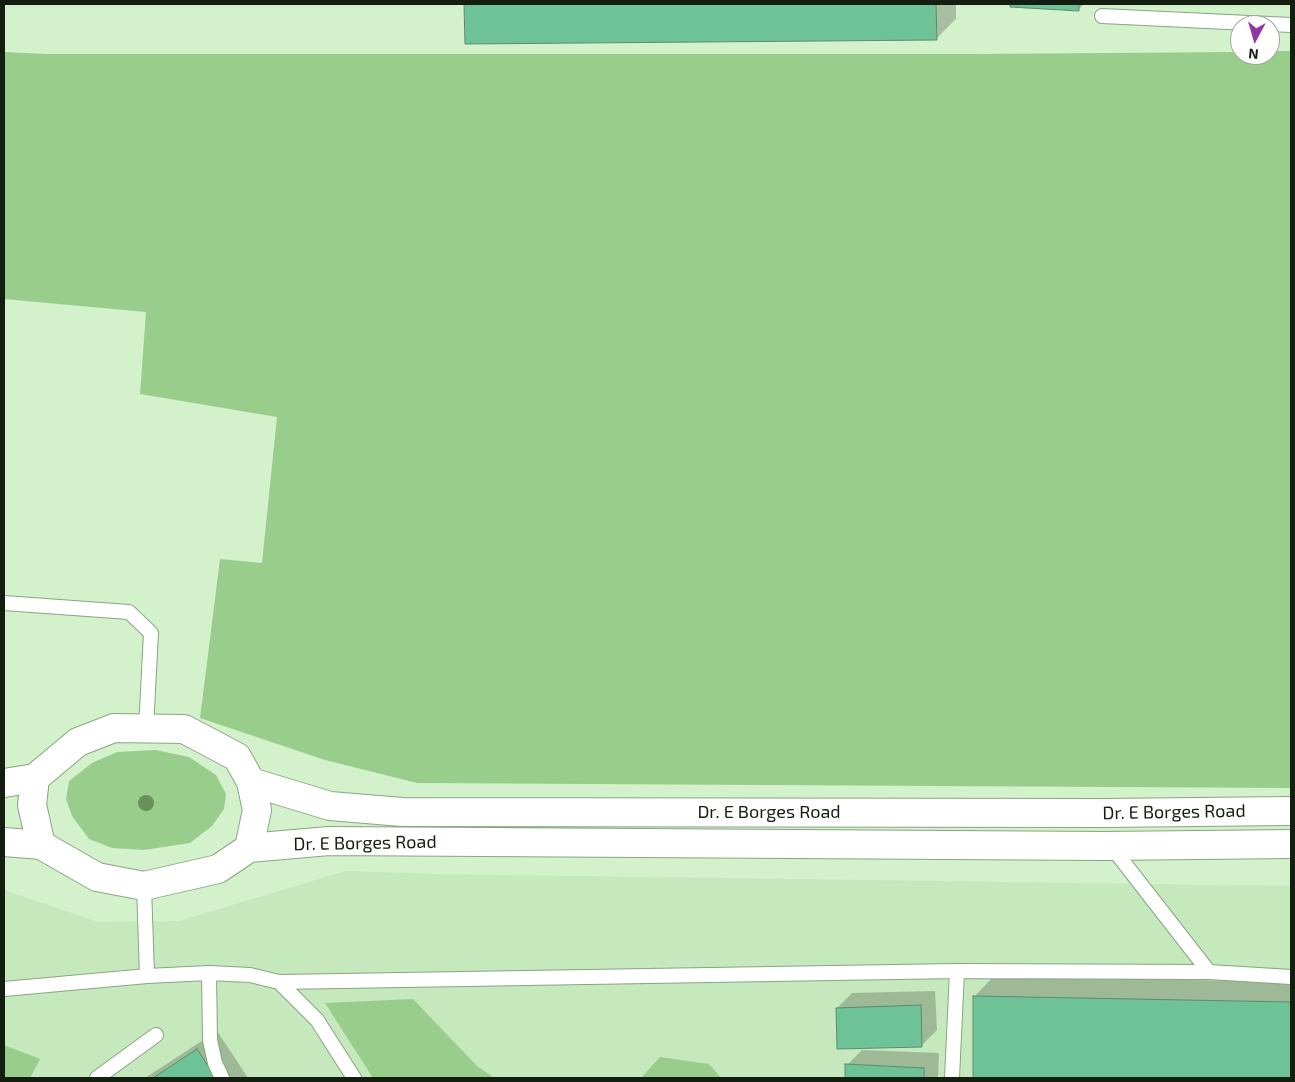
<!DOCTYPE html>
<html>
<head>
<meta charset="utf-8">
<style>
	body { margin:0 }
	#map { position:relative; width:1295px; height:1082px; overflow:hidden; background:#d3f1cb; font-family:"Exo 2",sans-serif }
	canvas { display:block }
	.frame { position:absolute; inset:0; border:5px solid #131e11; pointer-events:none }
	.north { position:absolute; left:1230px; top:15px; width:50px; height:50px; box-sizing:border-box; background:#fff; border:1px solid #a1a5a0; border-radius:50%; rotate:186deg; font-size:14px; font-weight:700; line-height:20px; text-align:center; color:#131e11 }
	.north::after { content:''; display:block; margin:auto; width:18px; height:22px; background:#8f37a4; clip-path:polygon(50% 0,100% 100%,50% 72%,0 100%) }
</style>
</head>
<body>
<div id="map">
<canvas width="1295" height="1082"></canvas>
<div class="frame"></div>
<div class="north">N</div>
</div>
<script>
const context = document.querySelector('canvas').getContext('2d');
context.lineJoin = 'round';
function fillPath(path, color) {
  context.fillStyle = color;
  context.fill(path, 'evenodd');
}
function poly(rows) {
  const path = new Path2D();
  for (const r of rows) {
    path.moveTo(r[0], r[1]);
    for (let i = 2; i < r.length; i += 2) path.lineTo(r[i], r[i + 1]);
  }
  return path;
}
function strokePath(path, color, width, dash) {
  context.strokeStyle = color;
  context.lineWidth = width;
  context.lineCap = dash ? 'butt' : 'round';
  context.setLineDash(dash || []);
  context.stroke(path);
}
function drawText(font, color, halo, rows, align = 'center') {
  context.font = font + ' "Exo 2",sans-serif';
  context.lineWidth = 4;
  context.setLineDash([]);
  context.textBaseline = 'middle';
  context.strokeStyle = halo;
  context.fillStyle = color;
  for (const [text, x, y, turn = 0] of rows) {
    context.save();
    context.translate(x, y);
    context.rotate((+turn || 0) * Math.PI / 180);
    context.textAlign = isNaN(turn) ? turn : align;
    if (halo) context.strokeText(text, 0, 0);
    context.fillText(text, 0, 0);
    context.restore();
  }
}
fillPath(poly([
	[346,871,433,874,1291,886,1291,1078,4,1078,4,890,98,922,179,921]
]), '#c5e8bc');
fillPath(poly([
	[1270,51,1291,51,1291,788,417,783,325,760,200,718,220,559,262,563,277,417,140,394,146,312,4,299,4,52,46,54,978,54,1240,52,1240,55,1270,55],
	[155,750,189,757,216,775,226,794,224,809,212,826,190,843,144,850,112,848,89,839,72,816,66,799,69,781,92,763,117,752],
	[413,999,477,1066,494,1078,373,1078,325,1003],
	[4,1045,40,1059,30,1078,4,1078],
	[660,1057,709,1064,721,1078,641,1078]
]), '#99cd8c');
fillPath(poly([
	[466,4,956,4,956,19,936,39,466,43],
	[1011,4,1084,4,1078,10,1011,6],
	[994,976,1291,982,1291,1078,975,1078,975,996],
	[935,991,937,1030,922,1045,837,1008,852,993],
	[217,1031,248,1078,145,1078],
	[862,1050,939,1053,938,1078,846,1078,847,1065]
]), '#0003');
const building = poly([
	[464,4,936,4,937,40,465,44,464,4],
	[1010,4,1079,4,1079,11,1010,7,1010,4],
	[973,996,1291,1002,1291,1078,973,1078,973,996],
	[921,1005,922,1047,837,1049,836,1008,921,1005],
	[197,1049,216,1078,153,1078,197,1049],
	[845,1064,924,1068,924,1078,845,1078,845,1064]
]);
fillPath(building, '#6ec396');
strokePath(building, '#608a73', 1);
const lane = poly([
	[1102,16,1291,25],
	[4,603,129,612,151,633,146,729],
	[1111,846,1209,972],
	[209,973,210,1040,215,1063,222,1078],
	[147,976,209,973,250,975,279,982,317,1020,354,1078],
	[279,982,957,971,1209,972,1291,977],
	[4,989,147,976,144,886],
	[97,1078,156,1035],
	[952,1078,957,971]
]);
const secondary = poly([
	[114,728,184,729,237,757,251,782,257,810,249,848,218,869,144,886,97,877,41,845,32,805,35,778,78,742,114,728],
	[251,782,330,806,402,812,1104,813,1291,811],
	[4,783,35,778],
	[4,842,41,845],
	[249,848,329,841,1104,846,1291,844]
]);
strokePath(lane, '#89a582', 16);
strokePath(secondary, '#89a582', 30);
strokePath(lane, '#fff', 14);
strokePath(secondary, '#fff', 28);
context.fillStyle = '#68915b';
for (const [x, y] of [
	[146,803]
]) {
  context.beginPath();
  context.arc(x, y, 8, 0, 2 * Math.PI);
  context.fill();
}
drawText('18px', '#131e11', '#fff', [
	["Dr. E Borges Road",769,812],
	["Dr. E Borges Road",1174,812,-1],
	["Dr. E Borges Road",365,843,-1]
]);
</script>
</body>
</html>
